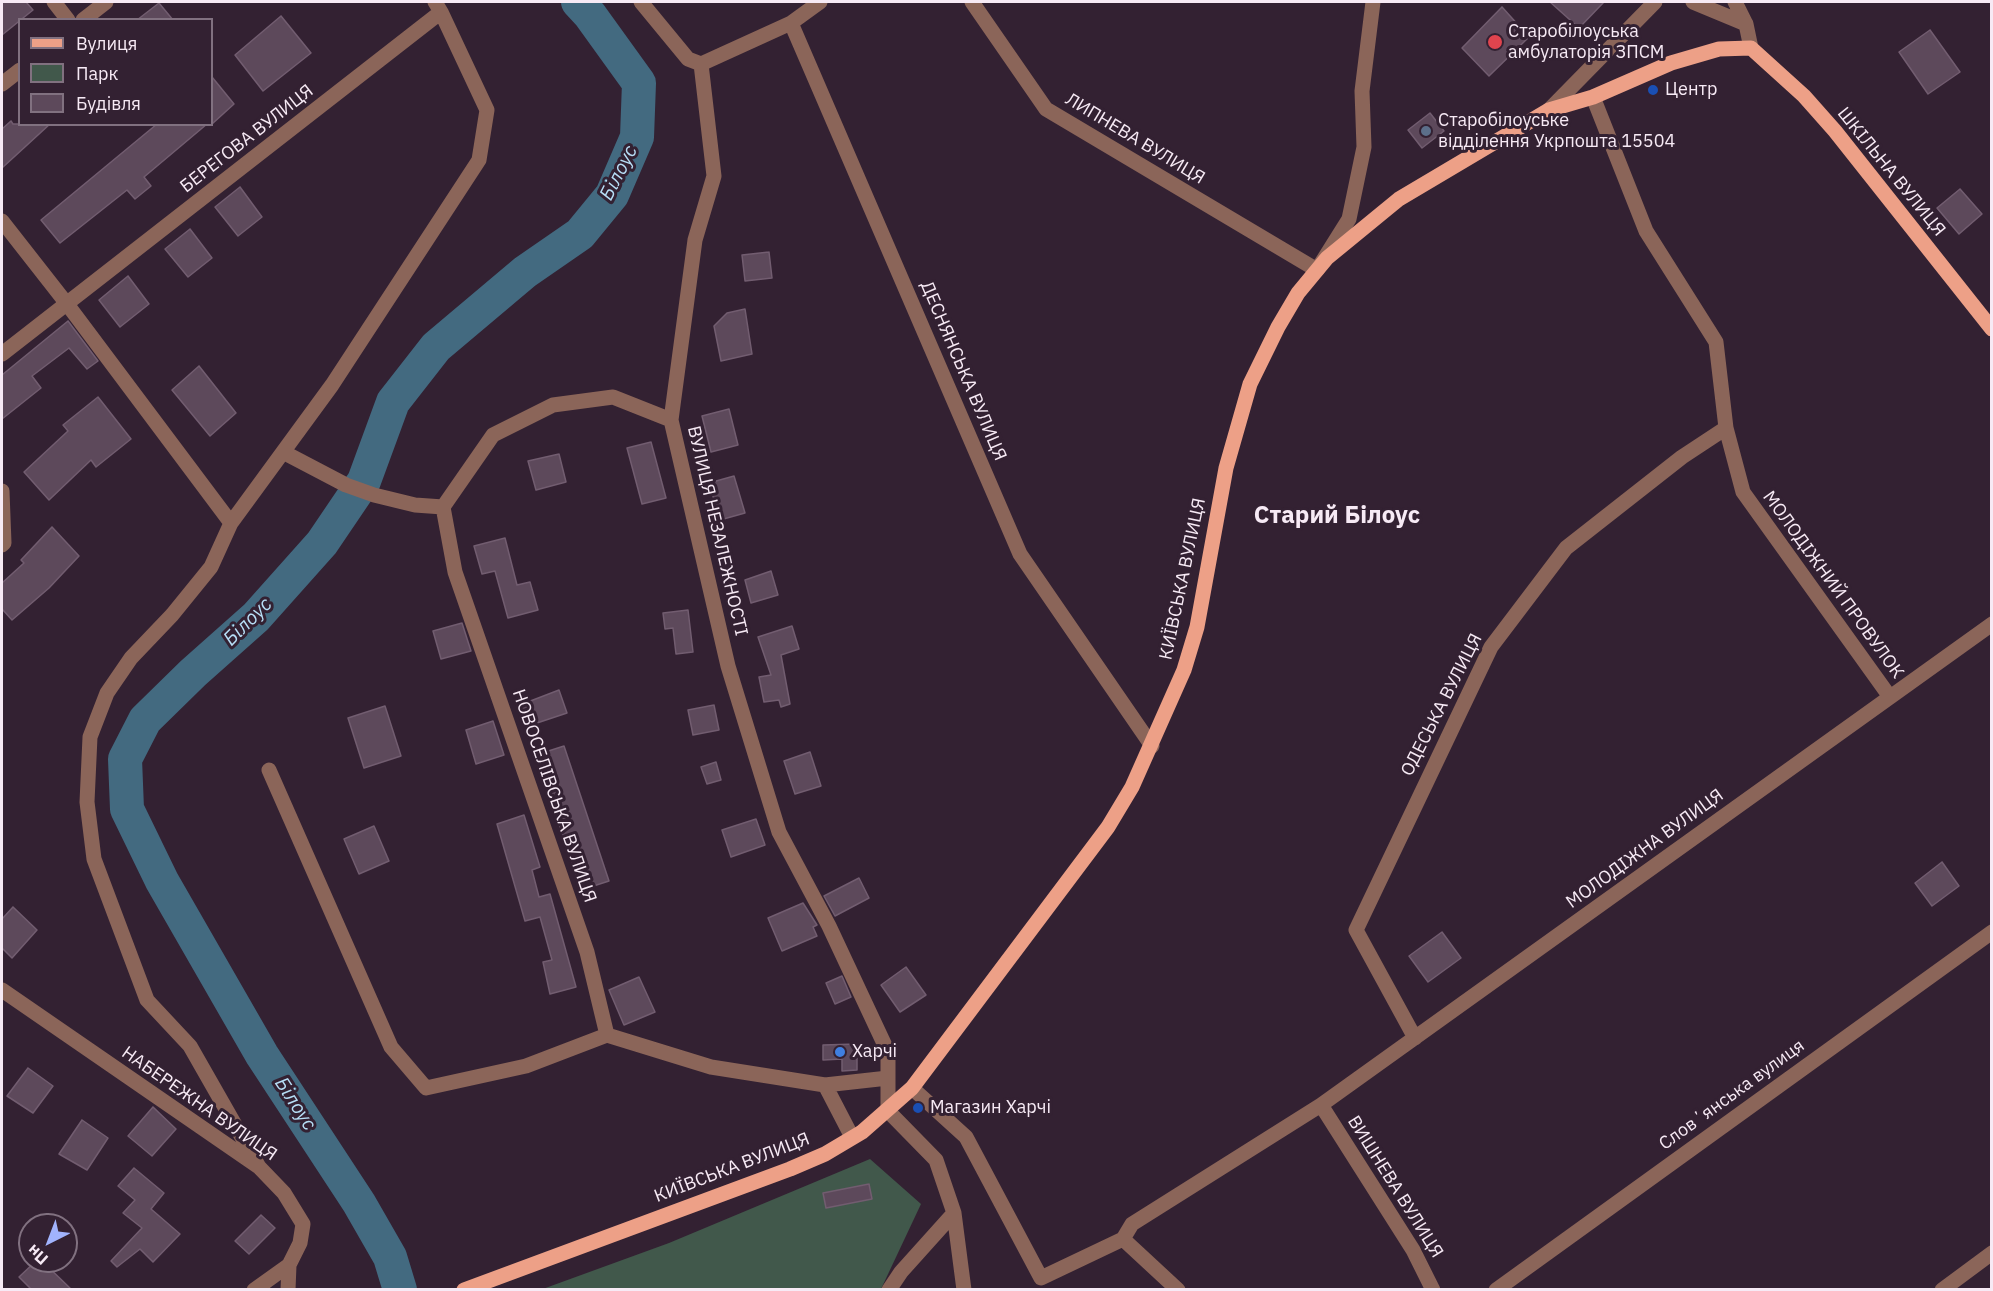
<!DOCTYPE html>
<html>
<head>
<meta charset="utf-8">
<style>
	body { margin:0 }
	#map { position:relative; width:1993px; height:1291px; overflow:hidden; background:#332132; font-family:"IBM Plex Sans",sans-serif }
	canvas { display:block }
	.frame { position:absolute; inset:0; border:3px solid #f7eaf5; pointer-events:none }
	.legend { position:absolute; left:18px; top:18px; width:195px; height:108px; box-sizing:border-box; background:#332132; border:2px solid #817180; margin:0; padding:8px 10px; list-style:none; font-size:18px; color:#f7eaf5 }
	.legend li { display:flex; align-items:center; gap:12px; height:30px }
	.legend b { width:30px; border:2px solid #817180 }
	.north { position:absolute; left:18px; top:1213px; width:60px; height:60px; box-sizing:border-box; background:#332132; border:2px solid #817180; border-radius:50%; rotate:222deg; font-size:16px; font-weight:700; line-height:24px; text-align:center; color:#f7eaf5 }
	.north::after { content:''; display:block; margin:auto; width:21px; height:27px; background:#a1b3fd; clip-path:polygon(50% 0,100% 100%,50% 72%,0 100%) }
</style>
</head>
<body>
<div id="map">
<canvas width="1993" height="1291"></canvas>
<div class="frame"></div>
<ul class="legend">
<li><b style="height:8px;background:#eda087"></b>Вулиця</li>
<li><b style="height:16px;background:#41584b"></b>Парк</li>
<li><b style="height:16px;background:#5d495b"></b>Будівля</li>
</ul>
<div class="north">Пн</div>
</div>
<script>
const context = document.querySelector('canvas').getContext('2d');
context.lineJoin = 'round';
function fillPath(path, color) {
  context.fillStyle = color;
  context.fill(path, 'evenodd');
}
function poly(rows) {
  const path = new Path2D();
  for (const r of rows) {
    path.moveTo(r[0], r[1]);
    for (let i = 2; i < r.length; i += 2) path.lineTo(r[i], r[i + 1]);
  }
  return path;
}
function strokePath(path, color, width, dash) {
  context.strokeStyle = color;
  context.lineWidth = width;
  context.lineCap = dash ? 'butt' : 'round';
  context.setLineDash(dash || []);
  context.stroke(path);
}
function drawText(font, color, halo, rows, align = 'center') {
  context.font = font + ' "IBM Plex Sans",sans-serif';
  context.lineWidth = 6;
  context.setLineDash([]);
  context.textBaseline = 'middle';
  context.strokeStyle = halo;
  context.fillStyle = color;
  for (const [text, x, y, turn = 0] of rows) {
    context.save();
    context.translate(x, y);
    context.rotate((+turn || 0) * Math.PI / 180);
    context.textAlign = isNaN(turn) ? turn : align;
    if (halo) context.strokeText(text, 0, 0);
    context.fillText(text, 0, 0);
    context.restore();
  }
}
fillPath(poly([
	[870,1159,921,1204,881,1289,540,1290,669,1243]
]), '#41584b');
strokePath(poly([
	[400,1290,390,1257,359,1203,262,1055,162,881,127,809,125,759,145,720,193,673,256,617,322,543,364,481,393,402,436,347,525,272,580,234,612,195,637,137,639,83,590,15,578,2]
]), '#436a80', 34);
const building = poly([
	[2,2,26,2,33,10,2,35,2,2],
	[1550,2,1604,2,1579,28,1550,2],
	[159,3,173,20,137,20,159,3],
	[1502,7,1529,37,1489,76,1462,48,1502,7],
	[281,16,311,53,263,91,235,55,281,16],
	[1930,30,1960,72,1928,94,1899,52,1930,30],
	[212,77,234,104,212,124,212,77],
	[1430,113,1444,131,1422,148,1408,130,1430,113],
	[11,121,13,124,50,124,2,168,2,129,11,121],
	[157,124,207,124,144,177,151,186,135,199,127,190,60,243,41,220,157,124],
	[240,187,262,217,238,236,215,207,240,187],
	[1960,189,1982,214,1959,234,1937,208,1960,189],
	[190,229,212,258,188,277,165,249,190,229],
	[769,252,772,278,745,281,742,255,769,252],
	[128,276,149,304,120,327,99,300,128,276],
	[745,309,752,354,721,361,714,326,727,313,745,309],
	[68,321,98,361,87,369,69,348,32,376,41,388,2,419,2,375,68,321],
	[199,366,236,413,210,436,172,390,199,366],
	[98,397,131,439,96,467,91,460,49,500,24,472,68,431,63,425,98,397],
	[729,409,738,445,711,452,702,416,729,409],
	[651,442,666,498,642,504,627,448,651,442],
	[559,454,566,482,536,490,528,461,559,454],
	[734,476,745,513,720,520,709,483,734,476],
	[52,527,79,556,49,588,12,620,2,609,2,583,24,563,21,560,52,527],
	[505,538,517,585,530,582,538,610,508,618,495,571,482,574,474,546,505,538],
	[771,571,778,595,751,603,745,580,771,571],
	[688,610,693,652,676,654,673,628,665,629,663,613,688,610],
	[462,623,471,651,441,659,433,631,462,623],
	[792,626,799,649,781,655,790,704,781,707,779,700,764,702,759,677,771,675,758,637,792,626],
	[559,690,567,713,528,726,520,705,559,690],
	[714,705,719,730,693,735,688,710,714,705],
	[385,706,401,756,364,768,348,718,385,706],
	[493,721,504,755,476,764,466,730,493,721],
	[564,746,609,881,581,890,536,755,564,746],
	[810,752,821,786,795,794,784,761,810,752],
	[716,762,721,780,707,784,701,767,716,762],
	[524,815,540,867,532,870,539,897,550,894,576,987,550,994,543,962,552,960,540,917,525,921,497,824,524,815],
	[756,819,765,845,731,857,722,830,756,819],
	[374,826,389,861,359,874,344,839,374,826],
	[1942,862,1959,886,1932,906,1915,883,1942,862],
	[859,878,869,898,835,916,824,896,859,878],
	[803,903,817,925,813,927,817,936,782,951,768,918,803,903],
	[13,907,37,930,12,958,2,948,2,919,13,907],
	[1442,932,1461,958,1428,982,1409,956,1442,932],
	[906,967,926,995,900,1012,881,985,906,967],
	[842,976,851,997,835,1004,826,983,842,976],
	[639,977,655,1012,624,1025,609,990,639,977],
	[857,1044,857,1070,842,1071,842,1059,823,1060,823,1045,857,1044],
	[28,1068,53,1086,33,1113,7,1096,28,1068],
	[153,1107,176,1129,152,1156,128,1136,153,1107],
	[82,1120,108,1138,87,1170,59,1154,82,1120],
	[134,1168,164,1193,151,1209,180,1234,153,1262,140,1249,117,1267,111,1261,142,1228,123,1213,135,1200,118,1186,134,1168],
	[869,1184,872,1199,826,1208,823,1193,869,1184],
	[261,1215,275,1228,249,1254,235,1241,261,1215],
	[36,1261,42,1261,72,1290,32,1290,19,1277,36,1261]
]);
fillPath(building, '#5d495b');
strokePath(building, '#725d70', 1.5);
strokePath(poly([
	[54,2,68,20],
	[641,2,688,59,701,64],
	[820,2,791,23,1020,554,1152,746],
	[972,2,1046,109,1317,270,1349,219,1364,147,1362,91,1373,2],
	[1693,2,1746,24,1751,48],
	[1735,2,1746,24],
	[83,20,106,2],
	[791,23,701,64,714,176,695,240,671,420,728,666,779,832,829,926,888,1052,888,1111,936,1160,954,1213,901,1272,889,1290],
	[2,84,20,70],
	[1593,97,1646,231,1716,342,1726,428,1743,492,1890,697],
	[1549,110,1655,2],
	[2,221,67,304,231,523],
	[2,354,441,12,435,2],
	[283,452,346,485,374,495,415,505,443,507],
	[2,545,4,543,2,491],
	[269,770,391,1047,426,1088,526,1066,607,1035,711,1067,825,1085,852,1137],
	[2,990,259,1167,284,1193,303,1224,300,1243,289,1265,288,1290],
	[607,1035,587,952,455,572,443,507,493,435,553,405,613,397,671,420],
	[1415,1038,1356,930,1491,647,1566,548,1682,457,1726,428],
	[825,1085,888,1078],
	[912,1088,966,1137,1041,1278,1123,1239],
	[1321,1105,1413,1250,1433,1290],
	[259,1167,190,1046,147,1000,94,859,87,802,90,737,107,693,131,658,172,615,211,567,231,523,332,385,479,160,487,110,441,12],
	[954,1213,964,1290],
	[254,1290,289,1265],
	[1178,1290,1123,1239,1132,1224,1321,1105,1992,624],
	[1496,1290,1992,932],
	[1942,1290,1992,1253]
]), '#8b6559', 15);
strokePath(poly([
	[464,1290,790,1169,825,1154,862,1132,912,1088,1108,827,1132,787,1184,670,1197,627,1226,468,1250,384,1278,327,1298,293,1327,258,1399,199,1549,110,1593,97,1671,63,1719,49,1751,48,1804,96,1835,131,1992,329]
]), '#eda087', 15);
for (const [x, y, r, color] of [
	[1495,42,8,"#e0444e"],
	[1653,90,6,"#1a4fb4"],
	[1426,131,6,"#5c6f8a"],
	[840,1052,6,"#3f7fe0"],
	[918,1108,6,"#1a4fb4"]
]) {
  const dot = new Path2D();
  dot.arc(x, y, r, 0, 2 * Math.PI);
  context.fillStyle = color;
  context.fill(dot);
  strokePath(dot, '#332132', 2);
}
drawText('18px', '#f7eaf5', '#332132', [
	["Старобілоуська",1508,32],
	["амбулаторія ЗПСМ",1508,53],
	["Центр",1665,90],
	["Старобілоуське",1438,121],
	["відділення Укрпошта 15504",1438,142],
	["Харчі",852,1052],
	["Магазин Харчі",930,1108]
], 'left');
drawText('18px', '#f7eaf5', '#332132', [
	["БЕРЕГОВА ВУЛИЦЯ",247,139,-38],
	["ЛИПНЕВА ВУЛИЦЯ",1135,139,31],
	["ШКІЛЬНА ВУЛИЦЯ",1891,172,51],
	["ДЕСНЯНСЬКА ВУЛИЦЯ",963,371,67],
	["ВУЛИЦЯ НЕЗАЛЕЖНОСТІ",717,531,77],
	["КИЇВСЬКА ВУЛИЦЯ",1183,579,-78],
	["МОЛОДІЖНИЙ ПРОВУЛОК",1833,585,54],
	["ОДЕСЬКА ВУЛИЦЯ",1442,705,-63],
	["НОВОСЕЛІВСЬКА ВУЛИЦЯ",554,796,71],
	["МОЛОДІЖНА ВУЛИЦЯ",1645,849,-36],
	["Словʼянська вулиця",1732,1095,-36],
	["НАБЕРЕЖНА ВУЛИЦЯ",199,1104,35],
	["КИЇВСЬКА ВУЛИЦЯ",732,1168,-21],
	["ВИШНЕВА ВУЛИЦЯ",1395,1187,58]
]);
drawText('italic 20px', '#b7def6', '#332132', [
	["Білоус",619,173,-63],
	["Білоус",248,622,-45],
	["Білоус",295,1104,57]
]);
drawText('bold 24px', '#f7eaf5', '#332132', [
	["Старий Білоус",1337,516]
]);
</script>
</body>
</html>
